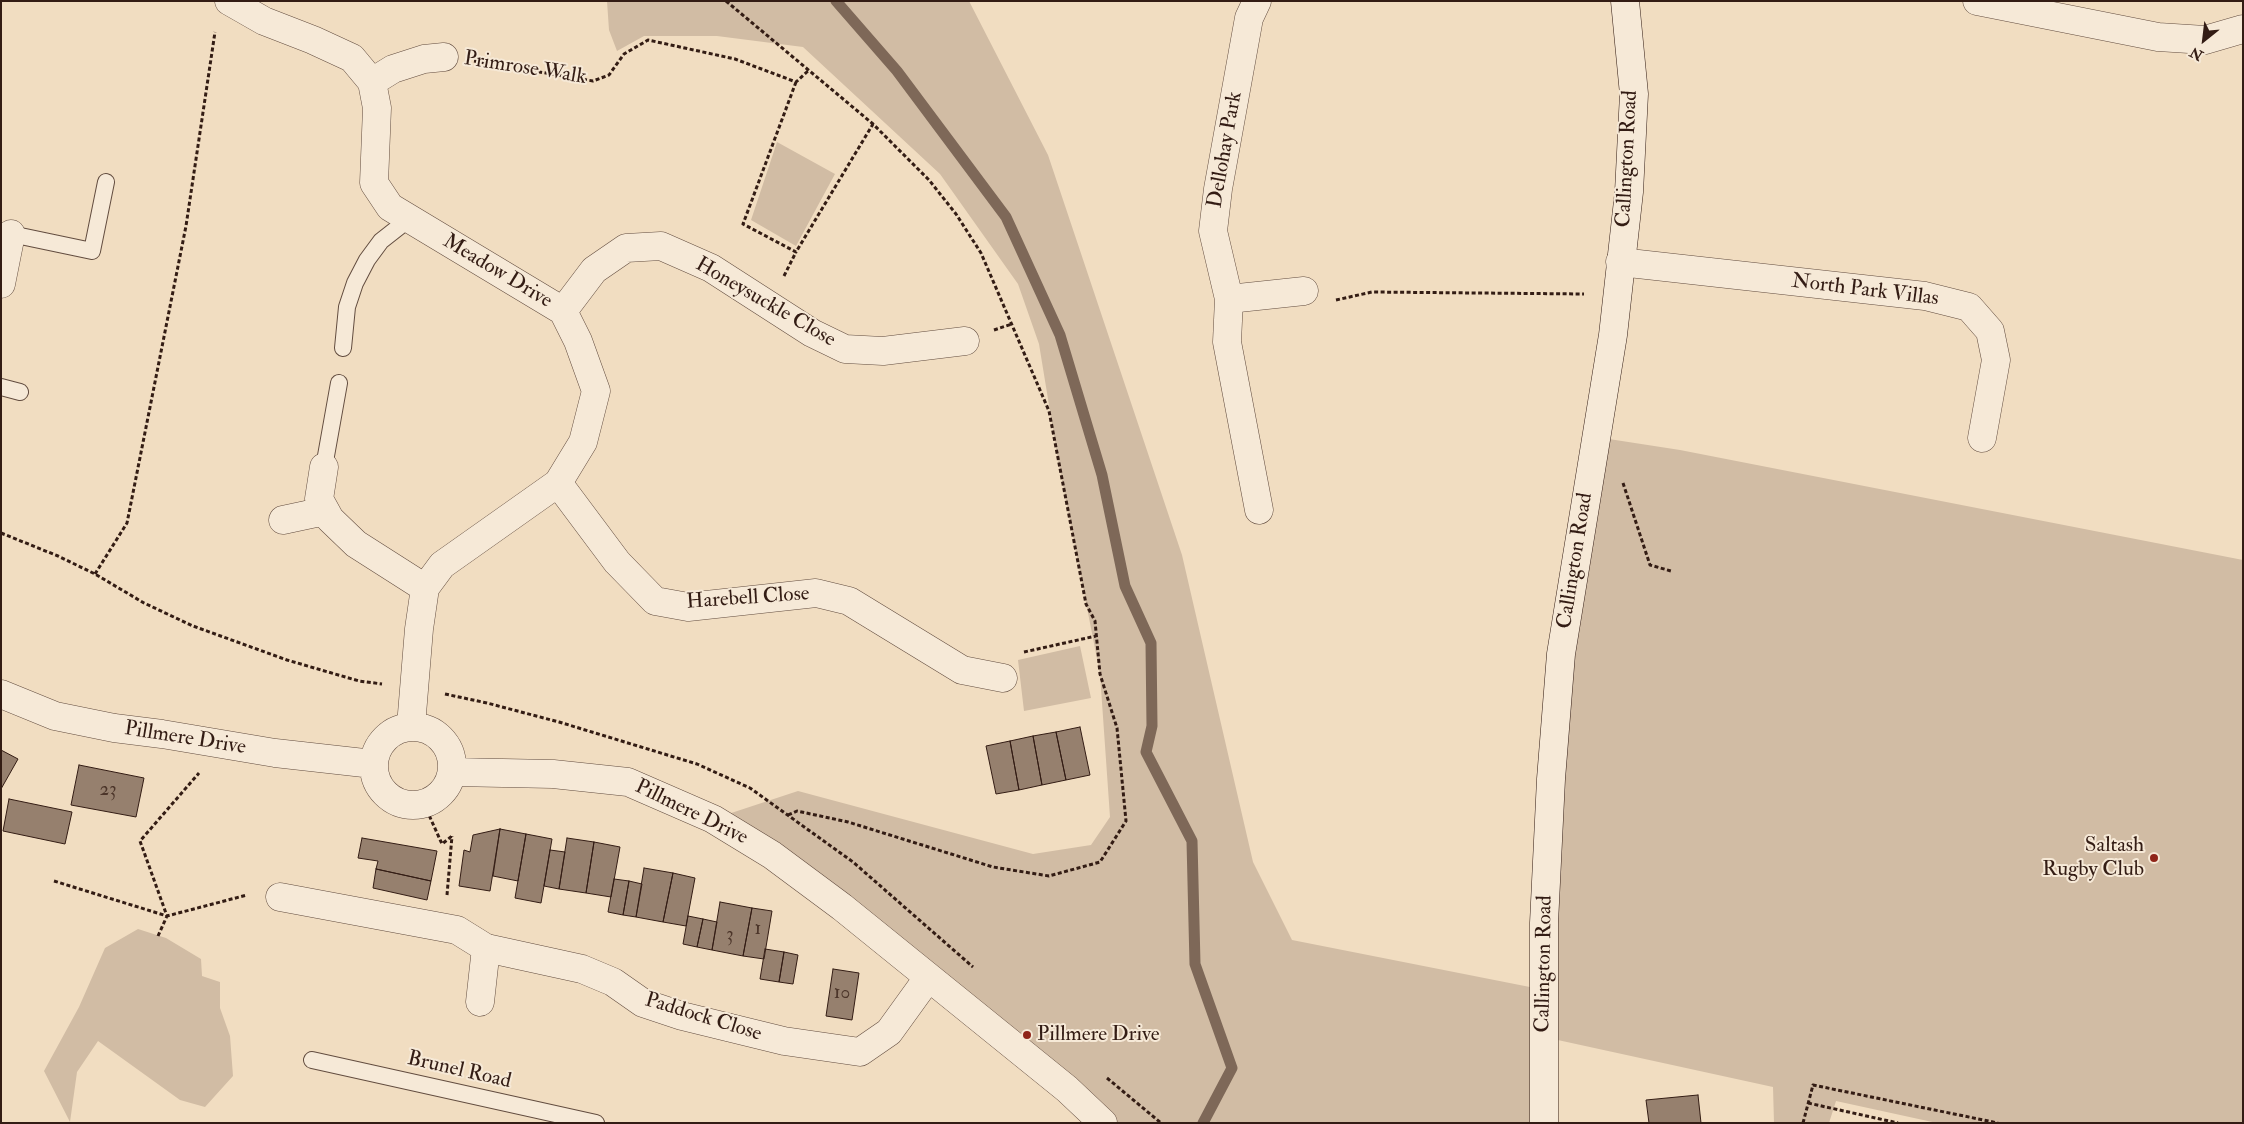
<!DOCTYPE html>
<html>
<head>
<meta charset="utf-8">
<style>
	body { margin:0 }
	#map { position:relative; width:2244px; height:1124px; overflow:hidden; background:#f1ddc1; font-family:"IM FELL Double Pica",serif }
	canvas { display:block }
	.frame { position:absolute; inset:0; border:2px solid #331c14; pointer-events:none }
	.north { position:absolute; left:2179px; top:15px; width:50px; height:50px; -webkit-text-stroke:4px #f6e9d7; paint-order:stroke; rotate:209deg; font-size:14px; font-weight:700; line-height:20px; text-align:center; color:#331c14 }
	.north::after { content:''; display:block; margin:auto; width:18px; height:22px; background:#331c14; clip-path:polygon(50% 0,100% 100%,50% 72%,0 100%) }
</style>
</head>
<body>
<div id="map">
<canvas width="2244" height="1124"></canvas>
<div class="frame"></div>
<div class="north">N</div>
</div>
<script>
const context = document.querySelector('canvas').getContext('2d');
context.lineJoin = 'round';
function fillPath(path, color) {
  context.fillStyle = color;
  context.fill(path, 'evenodd');
}
function poly(rows) {
  const path = new Path2D();
  for (const r of rows) {
    if (r.length === 3) {
      path.moveTo(r[0] + r[2], r[1]);
      path.arc(r[0], r[1], r[2], 0, 2 * Math.PI);
      continue;
    }
    path.moveTo(r[0], r[1]);
    for (let i = 2; i < r.length; i += 2) path.lineTo(r[i], r[i + 1]);
  }
  return path;
}
function strokePath(path, color, width, dash) {
  context.strokeStyle = color;
  context.lineWidth = width;
  context.lineCap = dash ? 'butt' : 'round';
  context.setLineDash(dash || []);
  context.stroke(path);
}
function drawText(font, color, halo, rows, align = 'center') {
  context.font = font + ' "IM FELL Double Pica",serif';
  context.lineWidth = 4;
  context.setLineDash([]);
  context.textBaseline = 'middle';
  context.strokeStyle = halo;
  context.fillStyle = color;
  for (const [text, x, y, turn = 0] of rows) {
    context.save();
    context.translate(x, y);
    context.rotate((+turn || 0) * Math.PI / 180);
    context.textAlign = isNaN(turn) ? turn : align;
    if (halo) context.strokeText(text, 0, 0);
    context.fillText(text, 0, 0);
    context.restore();
  }
}
fillPath(poly([
	[607,1,969,1,1048,155,1182,555,1253,862,1292,940,1545,990,1544,923,1596,437,1680,450,2243,560,2243,1123,1937,1123,1836,1101,1829,1123,1774,1123,1773,1087,1544,1037,1542,1123,1103,1123,713,819,798,791,1033,854,1091,845,1110,817,1100,674,1058,460,1039,344,1018,284,940,174,803,47,717,36,644,36,617,51,609,30],
	[777,142,835,174,796,246,751,220],
	[1080,646,1091,698,1024,711,1018,660],
	[138,929,166,938,201,959,202,976,220,982,220,1008,230,1036,233,1076,205,1107,180,1100,98,1041,77,1072,70,1122,44,1071,79,1007,105,948]
]), '#d1bca4');
strokePath(poly([
	[836,1,897,71,1006,217,1060,335,1102,475,1125,586,1151,643,1152,726,1146,752,1192,841,1195,964,1232,1068,1203,1123]
]), '#7e6858', 11);
const building = poly([
	[1080,727,1090,775,1066,780,1056,732,1080,727],
	[1056,732,1066,780,1042,785,1033,736,1056,732],
	[1033,736,1042,785,1019,790,1010,741,1033,736],
	[1010,741,1019,790,996,794,986,746,1010,741],
	[1,750,18,759,1,789,1,750],
	[79,765,144,778,136,817,71,805,79,765],
	[9,799,72,812,65,844,3,831,9,799],
	[500,829,490,891,459,886,464,850,470,852,473,835,500,829],
	[500,829,526,834,518,881,493,876,500,829],
	[526,834,552,839,541,903,515,898,526,834],
	[362,838,437,851,431,881,376,869,378,861,358,858,362,838],
	[567,838,594,842,586,893,559,889,567,838],
	[594,842,620,847,611,897,586,893,594,842],
	[550,850,565,852,559,889,544,886,550,850],
	[644,868,673,873,663,922,636,917,644,868],
	[376,869,431,881,427,900,373,888,376,869],
	[673,873,695,878,686,926,663,922,673,873],
	[614,879,629,881,623,915,608,912,614,879],
	[629,881,642,884,636,917,623,915,629,881],
	[720,902,752,908,743,956,712,950,720,902],
	[752,908,772,911,764,959,743,956,752,908],
	[688,916,703,919,697,947,683,944,688,916],
	[703,919,717,922,712,950,697,947,703,919],
	[765,949,784,952,779,982,760,979,765,949],
	[784,952,798,955,793,984,779,982,784,952],
	[833,969,859,973,852,1020,826,1016,833,969],
	[1698,1095,1701,1123,1649,1123,1646,1100,1698,1095]
]);
fillPath(building, '#96806e');
strokePath(building, '#331c14', 1);
const lane = poly([
	[11,234,92,251,106,182],
	[343,348,347,307,355,283,367,260,381,241,409,219],
	[1,387,20,392],
	[324,467,339,383],
	[312,1060,596,1123]
]);
const street = poly([
	[229,1,264,21,313,40,352,58,372,82,377,108,374,183,390,207,563,311,578,341,596,391,583,442,558,483,442,565,425,588,419,629,411,726],
	[1257,1,1249,18,1218,189,1213,231,1229,299,1227,342,1259,510],
	[1977,1,2158,37,2205,40,2243,29],
	[372,82,393,69,424,59,444,57],
	[1620,262,1925,296,1969,307,1990,331,1996,360,1982,438],
	[1,284,11,234],
	[1229,299,1304,291],
	[563,311,594,270,626,248,661,246,711,268,812,333,845,349,883,351,965,341],
	[324,467,319,499,330,519,356,544,425,588],
	[558,483,617,562,655,601,688,607,816,593,849,601,962,670,1003,678],
	[283,520,325,511],
	[1,694,55,716,114,728,162,734,275,753,373,764],
	[413,766,39],
	[453,772,553,774,628,782,713,819,772,855,842,907,1067,1089,1103,1123],
	[280,897,457,930,486,948,582,969,613,982,643,1003,682,1016,784,1041,860,1052,889,1032,928,978],
	[480,1002,486,948]
]);
const secondary = poly([
	[1544,1123,1544,923,1551,779,1561,654,1613,335,1629,192,1634,94,1625,1]
]);
strokePath(lane, '#624c3f', 18);
strokePath(street, '#624c3f', 29);
strokePath(secondary, '#331c14', 29);
strokePath(poly([
	[726,1,873,124,929,180,956,214,981,253,1049,411,1086,604,1095,621,1100,674,1117,728,1126,821,1100,862,1049,876,993,867,848,822,797,811,788,815],
	[474,61,593,81,609,75,624,54,648,40,735,59,796,82,808,71],
	[796,82,743,224,796,252,873,124],
	[784,276,796,252],
	[1336,300,1372,292,1584,294],
	[994,330,1012,324],
	[1623,483,1650,565,1671,571],
	[1,533,58,556,95,574,144,603,193,626,287,660,359,681,382,684],
	[95,574,127,523,186,226,215,32],
	[1024,652,1096,636],
	[445,694,487,703,559,722,697,764,750,788,853,862,973,967],
	[424,804,442,844,452,836],
	[54,881,167,916,247,895],
	[447,895,452,836],
	[158,936,167,916,140,841,199,773],
	[1107,1078,1161,1123],
	[1808,1103,1898,1123],
	[1803,1123,1813,1085,1998,1123]
]), '#331c14', 3, [4, 2.5]);
strokePath(lane, '#f6e9d7', 16);
strokePath(street, '#f6e9d7', 28);
strokePath(secondary, '#f6e9d7', 28);
for (const [x, y, r, color] of [
	[2154,858,5,"#8f2418"],
	[1027,1035,5,"#8f2418"]
]) {
  const dot = new Path2D();
  dot.arc(x, y, r, 0, 2 * Math.PI);
  context.fillStyle = color;
  context.fill(dot);
  strokePath(dot, '#f6e9d7', 2);
}
drawText('19px', '#4c352a', null, [
	["23",108,791],
	["1",758,930],
	["3",730,936],
	["10",842,994]
]);
drawText('21px', '#331c14', '#f6e9d7', [
	["Primrose Walk",525,69,9],
	["Dellohay Park",1226,150,-80],
	["Callington Road",1628,159,-87],
	["Meadow Drive",497,272,31],
	["North Park Villas",1865,291,7],
	["Honeysuckle Close",765,303,30],
	["Callington Road",1576,561,-81],
	["Harebell Close",748,599,-4],
	["Pillmere Drive",185,739,9],
	["Pillmere Drive",691,813,26],
	["Callington Road",1545,964,-89],
	["Paddock Close",703,1018,17],
	["Brunel Road",459,1071,13]
]);
drawText('21px', '#331c14', '#f6e9d7', [
	["Saltash",2144,846],
	["Rugby Club",2144,870],
	["Pillmere Drive",1037,1035,"left"]
], 'right');
</script>
</body>
</html>
